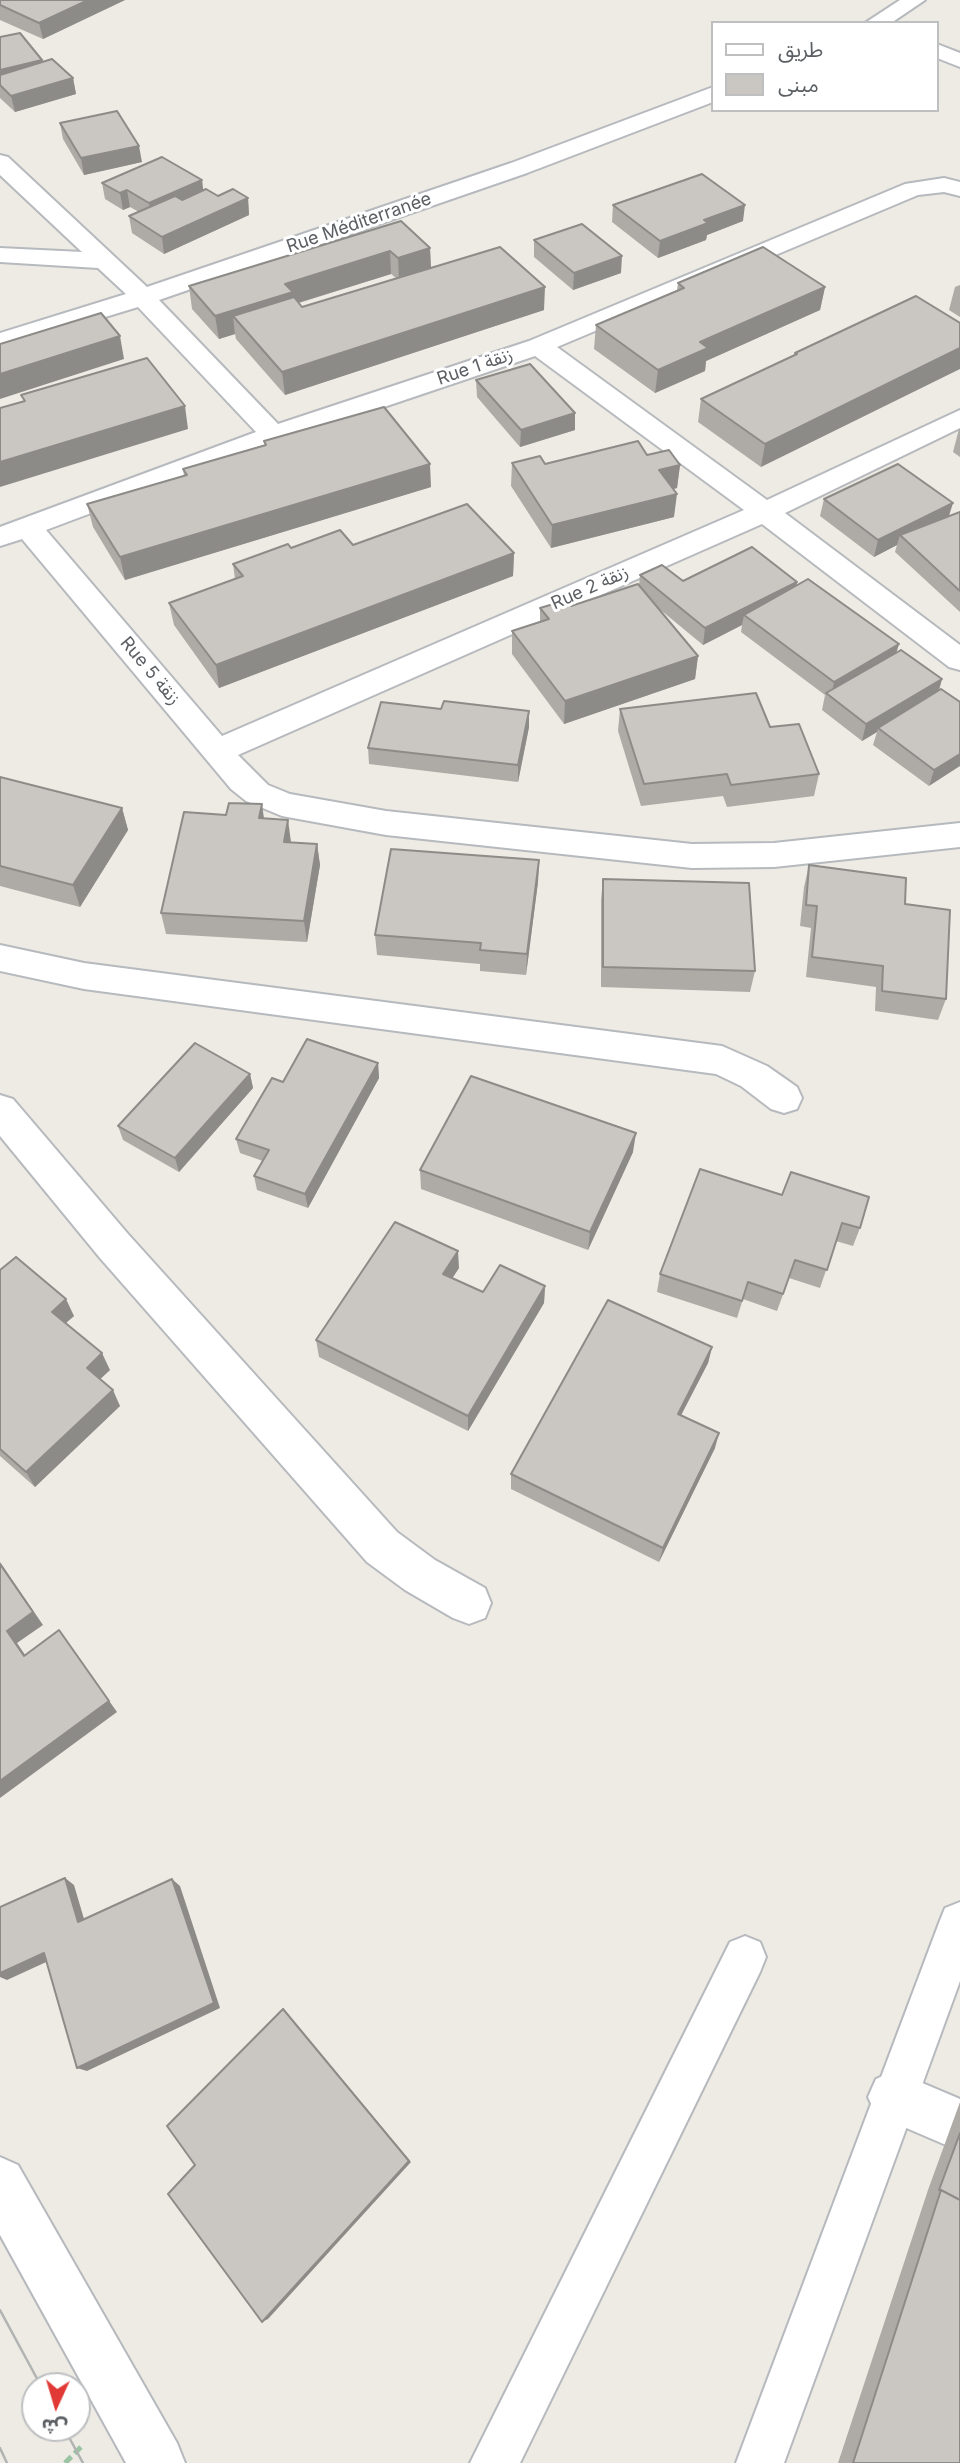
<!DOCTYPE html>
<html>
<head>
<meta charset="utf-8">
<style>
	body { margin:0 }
	#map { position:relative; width:960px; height:2463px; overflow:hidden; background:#edebe3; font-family:Inter,"Noto Sans Arabic",sans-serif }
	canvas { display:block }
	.legend { position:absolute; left:711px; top:21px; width:228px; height:91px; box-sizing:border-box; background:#fff; border:2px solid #bdbfc1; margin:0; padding:9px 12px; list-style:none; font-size:21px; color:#5b5f63 }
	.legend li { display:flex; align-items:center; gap:14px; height:35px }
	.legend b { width:35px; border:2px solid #bdbfc1 }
	.north { position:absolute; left:21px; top:2372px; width:70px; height:70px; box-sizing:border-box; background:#fff; border:2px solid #bdbfc1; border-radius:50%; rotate:184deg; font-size:19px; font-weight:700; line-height:28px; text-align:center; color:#5b5f63 }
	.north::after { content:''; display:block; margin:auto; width:24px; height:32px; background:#e13936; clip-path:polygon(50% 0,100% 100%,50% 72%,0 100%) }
</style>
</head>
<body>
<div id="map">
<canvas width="960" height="2463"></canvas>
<ul class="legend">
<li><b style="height:9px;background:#fff"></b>طريق</li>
<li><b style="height:19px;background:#cac7c2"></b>مبنى</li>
</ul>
<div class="north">ش</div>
</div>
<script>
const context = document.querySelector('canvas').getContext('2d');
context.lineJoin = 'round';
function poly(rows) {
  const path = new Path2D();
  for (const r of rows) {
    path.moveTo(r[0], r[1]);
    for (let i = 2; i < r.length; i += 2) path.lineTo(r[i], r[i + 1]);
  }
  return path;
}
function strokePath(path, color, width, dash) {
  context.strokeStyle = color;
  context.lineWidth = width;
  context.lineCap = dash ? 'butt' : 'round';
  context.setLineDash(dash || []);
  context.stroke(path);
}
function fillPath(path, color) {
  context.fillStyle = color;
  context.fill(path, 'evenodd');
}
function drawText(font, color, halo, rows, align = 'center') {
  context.font = font + ' Inter,"Noto Sans Arabic",sans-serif';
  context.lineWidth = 6;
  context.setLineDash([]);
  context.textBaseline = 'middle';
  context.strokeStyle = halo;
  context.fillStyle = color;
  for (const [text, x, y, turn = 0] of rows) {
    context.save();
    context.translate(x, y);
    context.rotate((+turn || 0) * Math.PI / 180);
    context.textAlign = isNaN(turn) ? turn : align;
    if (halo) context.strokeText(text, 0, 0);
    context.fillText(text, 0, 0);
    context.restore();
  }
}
const lane = poly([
	[960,1902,960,1981,784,2463,736,2463,939,1923,945,1908,960,1902],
	[745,1936,760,1942,766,1957,760,1972,520,2463,470,2463,730,1942,745,1936]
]);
const street = poly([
	[900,0,925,0,891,23,865,23,900,0],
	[937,44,960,53,960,67,937,58,937,44],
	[713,87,713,102,527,173,159,300,278,424,529,341,905,184,944,178,960,182,960,196,944,192,918,195,557,347,767,500,960,410,960,428,785,513,960,645,960,670,949,667,762,524,238,755,268,785,290,794,386,811,692,844,774,843,960,823,960,847,774,867,692,868,386,835,282,816,246,801,231,789,22,539,0,546,0,527,256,432,138,307,0,349,0,333,126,294,98,268,0,262,0,248,82,252,0,175,0,155,8,157,147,287,511,163,713,87],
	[535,356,744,510,222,736,46,530,283,441,535,356],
	[0,945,84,963,722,1046,767,1066,797,1087,802,1098,797,1109,784,1113,771,1109,741,1086,716,1074,84,989,0,971,0,945],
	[0,1095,13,1099,128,1234,397,1532,435,1560,485,1588,491,1603,485,1618,469,1624,453,1618,405,1590,367,1562,100,1258,0,1136,0,1095],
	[894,2071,960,2099,960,2151,876,2115,868,2097,876,2079,894,2071]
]);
const secondary = poly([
	[0,2157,18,2165,177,2443,185,2463,126,2463,0,2235,0,2157]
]);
strokePath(lane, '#b6b9bd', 4);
strokePath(street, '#b6b9bd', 4);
strokePath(secondary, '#b5b8bd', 4);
strokePath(poly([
	[65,2463,84,2444]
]), '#9bc4a4', 5, [9, 4.5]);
fillPath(lane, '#fff');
fillPath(street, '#fff');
fillPath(secondary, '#fff');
strokePath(poly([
	[0,2310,41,2386],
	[64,2428,83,2463],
	[0,2448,7,2463]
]), '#b2b3b3', 2.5);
fillPath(poly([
	[0,0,125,0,43,39,0,20],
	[0,37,73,78,76,94,15,112,0,98],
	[60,123,142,162,84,175,63,139],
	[202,180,203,191,218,196,248,198,249,215,164,254,132,233,129,216,139,212,130,207,123,210,105,199,102,183],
	[613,205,743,221,707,235,706,240,658,258,612,222],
	[401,221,430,248,431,268,544,310,285,395,236,339,235,334,219,339,192,309,189,286],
	[391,274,396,278,302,307,299,303],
	[534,240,621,273,573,290,534,257],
	[678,283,825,287,820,310,706,361,705,371,655,393,594,349,596,325,677,290],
	[960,285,960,317,949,310,955,287],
	[916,296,761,467,698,422,701,399,795,355,795,353],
	[476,380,575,430,520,447,477,397],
	[959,429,960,429,960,457,953,452],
	[264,441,431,487,125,580,93,527,87,504,184,476,183,469,265,445],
	[647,455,680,465,677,488,673,489,674,517,551,548,511,486,512,463,545,464],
	[824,499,949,516,960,512,960,612,895,552,897,545,874,557,820,516],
	[353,545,514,553,513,576,219,688,174,625,169,603,235,579,233,564,291,548],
	[640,575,683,581,797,582,796,586,899,644,896,652,942,679,939,691,960,702,929,786,873,745,877,732,862,741,822,710,825,695,741,632,742,625,703,645,657,607,698,656,695,679,564,724,512,654,512,631,540,622,540,608,571,606,639,586],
	[441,709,529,711,529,727,518,782,369,764,368,748],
	[620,709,770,727,819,774,814,796,727,807,723,796,641,806,618,731],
	[0,777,122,808,128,830,80,907,0,886],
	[264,819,291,842,317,844,320,865,307,942,166,934,161,913],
	[539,861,538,882,526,975,480,971,480,964,377,955,375,935],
	[809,865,905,904,946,999,938,1020,875,1011,876,987,806,977,811,928,800,926,804,887],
	[603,879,755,971,750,992,601,987,601,900],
	[378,1063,379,1078,308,1208,257,1190,254,1176,263,1161,240,1153,236,1139,283,1082],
	[250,1074,253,1088,179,1172,123,1140,118,1126],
	[633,1152,588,1250,421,1189,420,1170],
	[700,1169,860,1228,853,1246,836,1241,820,1288,789,1278,777,1311,743,1299,737,1318,657,1292,660,1274],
	[459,1268,452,1278,483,1292,545,1286,544,1303,468,1431,319,1357,316,1340],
	[0,1270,74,1316,66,1323,110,1370,100,1379,120,1406,35,1487,0,1456],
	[712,1347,708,1363,681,1415,715,1448,659,1562,511,1489,511,1474],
	[960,2102,960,2463,838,2463,928,2190]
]), '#aeaba7');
fillPath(poly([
	[88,0,125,0,43,39,39,23],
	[42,60,46,77,0,85,0,70],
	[73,78,76,94,15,112,11,96],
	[139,146,142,162,84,175,81,158],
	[202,180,204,197,152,220,149,203],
	[127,190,130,207,123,210,120,193],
	[248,198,249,215,164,254,162,237],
	[745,205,743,221,707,235,706,240,658,258,660,241,704,220],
	[430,248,431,271,399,281,398,258],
	[390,251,391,274,294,304,233,316,235,334,219,339,215,316,285,284],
	[622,256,621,273,573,290,574,273],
	[545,287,544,310,285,395,282,372],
	[825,287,820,310,706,361,705,371,655,393,658,370,700,342],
	[120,336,124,359,0,399,0,374],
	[960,348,960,369,761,467,765,444],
	[185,406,188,429,0,487,0,462],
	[575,413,575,430,520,447,521,430],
	[430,464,431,487,125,580,120,557],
	[680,465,677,488,657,493,659,470],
	[677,494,674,517,551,548,552,525],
	[953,503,948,519,900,535,897,545,874,557,878,540],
	[514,553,513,576,219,688,216,665],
	[797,582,794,598,744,615,742,625,703,645,705,628],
	[899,644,894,660,831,697,834,682],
	[698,656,695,679,564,724,565,701],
	[942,679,937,696,878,728,877,732,862,741,866,724],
	[529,711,529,727,518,782,518,765],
	[960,754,960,766,929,786,934,770],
	[262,804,265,826,259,818],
	[122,808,128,830,80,907,73,885],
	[288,820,291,842,287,864,284,842],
	[317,844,320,865,307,942,304,921],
	[539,860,538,882,526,975,527,954],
	[378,1063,379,1078,308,1208,305,1194],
	[250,1074,253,1088,179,1172,175,1158],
	[636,1133,633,1152,588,1250,590,1232],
	[458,1251,459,1268,444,1291,443,1274],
	[545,1286,544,1303,468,1431,468,1416],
	[66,1299,74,1316,60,1328,52,1312],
	[712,1347,708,1363,674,1429,678,1414],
	[102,1353,110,1370,95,1384,87,1368],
	[113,1390,120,1406,35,1487,26,1472],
	[719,1433,715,1448,659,1562,663,1548],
	[0,1562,43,1625,17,1643,34,1668,24,1656,7,1631],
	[59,1630,117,1712,0,1798,0,1781],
	[65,1878,74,1885,87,1929,78,1922],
	[172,1879,180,1886,220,2008,87,2071,77,2068],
	[44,1953,55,1958,7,1980,0,1977,0,1973],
	[283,2009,411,2162,268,2319,262,2322]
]), '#8d8b88');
const building = poly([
	[0,0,88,0,39,23,0,5,0,0],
	[20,33,42,60,0,70,0,37,20,33],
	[52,59,73,78,11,96,0,85,0,75,52,59],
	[117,111,139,146,81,158,60,123,117,111],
	[162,157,202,180,149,203,127,190,120,193,102,183,162,157],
	[702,174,745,205,704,220,708,223,660,241,613,205,702,174],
	[206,189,218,196,233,189,248,198,162,237,129,216,175,196,182,200,206,189],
	[401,221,430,248,398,258,390,251,285,284,293,292,215,316,189,286,401,221],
	[582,224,622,256,574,273,534,240,582,224],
	[500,247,545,287,282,372,233,316,294,297,302,307,500,247],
	[763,247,825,287,700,342,708,348,658,370,596,325,684,288,678,283,763,247],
	[916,296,960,323,960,348,765,444,701,399,797,354,795,353,916,296],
	[101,313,120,336,0,374,0,344,101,313],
	[147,358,185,406,0,462,0,408,25,401,21,395,147,358],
	[530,364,575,413,521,430,476,380,530,364],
	[384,407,430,464,120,557,87,504,187,475,183,469,266,445,264,441,384,407],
	[638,441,647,455,669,450,680,465,659,470,677,494,552,525,512,463,540,456,545,464,638,441],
	[898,464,953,503,878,540,824,499,898,464],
	[467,504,514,553,216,665,169,603,243,576,233,564,288,544,291,548,340,530,353,545,467,504],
	[960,512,960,591,900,535,960,512],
	[752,547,797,582,705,628,640,575,662,565,683,581,752,547],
	[808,579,899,644,834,682,744,615,808,579],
	[638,584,698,656,565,701,512,631,549,619,540,608,567,600,571,606,638,584],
	[901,650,942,679,866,724,826,693,901,650],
	[941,689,960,702,960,754,934,770,878,728,941,689],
	[756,693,770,727,799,724,819,774,731,785,727,774,644,784,620,709,756,693],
	[444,701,529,711,518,765,368,748,381,702,441,709,444,701],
	[0,777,122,808,73,885,0,866,0,777],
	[229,803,262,804,259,818,288,820,284,842,317,844,304,921,161,913,184,812,226,815,229,803],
	[391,849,539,860,527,954,480,950,481,943,375,935,391,849],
	[809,865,906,878,905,904,950,910,946,999,882,991,883,966,812,957,817,906,806,905,809,865],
	[603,879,749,883,755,971,603,967,603,879],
	[307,1039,378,1063,305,1194,254,1176,269,1150,236,1139,272,1078,283,1082,307,1039],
	[195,1043,250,1074,175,1158,118,1126,195,1043],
	[471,1076,636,1133,590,1232,420,1170,471,1076],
	[700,1169,782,1195,791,1172,869,1197,860,1228,842,1223,827,1270,795,1260,783,1294,748,1282,742,1301,660,1274,700,1169],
	[395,1222,458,1251,443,1274,483,1292,500,1265,545,1286,468,1416,316,1340,395,1222],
	[16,1257,66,1299,52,1312,102,1353,87,1368,113,1390,26,1472,0,1449,0,1270,16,1257],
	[608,1300,712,1347,678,1414,719,1433,663,1548,511,1474,608,1300],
	[0,1564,33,1612,7,1631,24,1656,59,1630,109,1701,0,1781,0,1564],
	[65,1878,78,1922,172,1879,214,2003,77,2068,44,1953,0,1973,0,1907,65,1878],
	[283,2009,409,2161,262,2322,168,2194,195,2165,167,2126,283,2009],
	[960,2133,960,2200,941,2190,939,2190,960,2133],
	[941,2190,960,2200,960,2463,853,2463,941,2190]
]);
fillPath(building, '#cac7c2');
strokePath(building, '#8d8b88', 2);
drawText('18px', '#5b5f63', '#fff', [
	["Rue Méditerranée",359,223,-19],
	["Rue 1 زنقة",475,367,-19],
	["Rue 2 زنقة",590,588,-24],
	["Rue 5 زنقة",150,671,50]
]);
</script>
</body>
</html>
